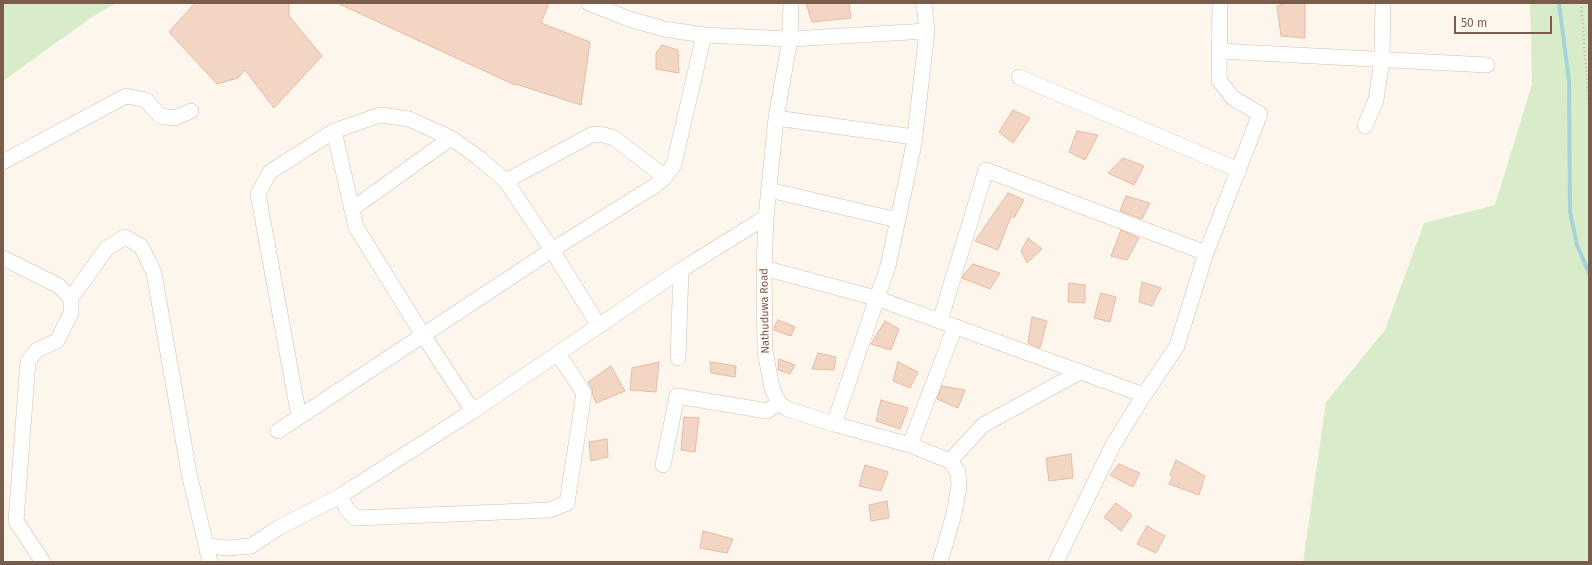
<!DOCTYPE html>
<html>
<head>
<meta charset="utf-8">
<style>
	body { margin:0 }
	#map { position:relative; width:1592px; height:565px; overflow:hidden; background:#fdf6ec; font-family:"Fira Sans",sans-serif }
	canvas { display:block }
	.frame { position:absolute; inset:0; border:4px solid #7a5c4d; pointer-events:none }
	.scale { position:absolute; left:1454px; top:16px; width:98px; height:18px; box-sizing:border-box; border:2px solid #7a5c4d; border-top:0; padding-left:5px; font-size:12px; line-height:14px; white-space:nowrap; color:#7a5c4d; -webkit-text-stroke:3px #fffaf3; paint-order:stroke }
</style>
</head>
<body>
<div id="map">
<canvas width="1592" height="565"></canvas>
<div class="frame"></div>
<div class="scale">50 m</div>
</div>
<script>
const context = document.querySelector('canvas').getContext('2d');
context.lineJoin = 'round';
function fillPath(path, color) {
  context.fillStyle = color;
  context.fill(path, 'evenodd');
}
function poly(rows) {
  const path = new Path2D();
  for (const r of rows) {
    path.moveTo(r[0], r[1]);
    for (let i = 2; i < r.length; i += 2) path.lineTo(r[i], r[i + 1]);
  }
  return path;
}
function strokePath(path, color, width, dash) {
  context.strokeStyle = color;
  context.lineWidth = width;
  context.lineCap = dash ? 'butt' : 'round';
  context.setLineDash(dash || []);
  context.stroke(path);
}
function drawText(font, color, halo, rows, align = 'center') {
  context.font = font + ' "Fira Sans",sans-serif';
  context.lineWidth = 4;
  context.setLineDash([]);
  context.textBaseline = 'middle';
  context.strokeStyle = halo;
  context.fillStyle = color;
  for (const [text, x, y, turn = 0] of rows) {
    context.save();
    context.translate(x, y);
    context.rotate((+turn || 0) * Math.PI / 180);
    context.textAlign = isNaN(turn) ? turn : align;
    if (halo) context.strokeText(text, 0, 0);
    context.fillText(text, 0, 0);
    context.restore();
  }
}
fillPath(poly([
	[3,3,116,3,89,19,3,81],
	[1530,3,1589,3,1589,562,1303,562,1326,402,1385,330,1424,223,1495,205,1532,84]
]), '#d8ecc9');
strokePath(poly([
	[1559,3,1569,81,1570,212,1577,245,1589,273]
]), '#a5d3da', 4);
const building = poly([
	[195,3,289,3,289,16,322,56,274,108,245,70,238,78,217,84,169,32,195,3],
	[337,3,549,3,541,23,590,42,581,105,516,84,515,85,337,3],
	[806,3,849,3,851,18,812,22,806,3],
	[1287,3,1305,3,1305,38,1281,36,1277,6,1287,3],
	[662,45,678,50,679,73,656,69,656,53,662,45],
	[1013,110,1030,118,1013,143,999,132,1013,110],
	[1077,131,1098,135,1085,160,1069,152,1077,131],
	[1123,158,1144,166,1134,185,1108,173,1123,158],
	[1008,193,1024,200,1014,218,1011,216,998,250,975,241,1008,193],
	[1126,196,1150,203,1142,219,1120,211,1126,196],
	[1121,230,1139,238,1127,260,1111,256,1121,230],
	[1028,238,1042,249,1027,263,1021,251,1028,238],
	[973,264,1000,273,990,289,962,278,964,274,973,264],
	[1142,282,1161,288,1152,306,1139,302,1142,282],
	[1069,283,1085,285,1085,303,1068,302,1069,283],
	[1101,293,1116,297,1110,322,1094,318,1101,293],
	[1032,317,1047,321,1040,348,1028,343,1032,317],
	[778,320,795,327,791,336,774,330,774,327,778,320],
	[885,321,899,329,891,350,871,344,885,321],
	[818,353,836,357,834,370,812,369,818,353],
	[779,359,795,365,790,374,778,370,779,359],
	[659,362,656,392,630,390,632,368,659,362],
	[710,362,736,366,735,377,711,373,710,362],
	[898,362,918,372,910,388,893,381,898,362],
	[611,366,625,391,596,403,593,396,592,389,588,382,611,366],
	[942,386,965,390,958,408,937,399,942,386],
	[881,400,908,408,900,429,876,421,881,400],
	[684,417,699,418,695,452,681,450,684,417],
	[607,439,608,457,591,461,589,442,607,439],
	[1071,454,1073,478,1049,481,1046,458,1071,454],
	[1176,460,1205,476,1199,495,1169,484,1173,477,1170,475,1176,460],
	[1119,464,1140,473,1133,487,1110,475,1119,464],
	[865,465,888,472,881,491,859,486,865,465],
	[887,501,889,518,871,521,869,505,887,501],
	[1116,503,1132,515,1121,531,1104,517,1116,503],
	[1147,526,1165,536,1156,553,1137,544,1147,526],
	[703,531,733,539,727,553,700,548,703,531]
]);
fillPath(building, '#f3d5c3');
strokePath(building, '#e6bba3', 1);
const minor = poly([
	[589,3,629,19,664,29,704,35,790,39,927,31],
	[791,3,790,39,776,118,766,217,764,268,765,351,772,388,779,403,787,409,834,424,910,445,950,461,958,472,959,486,954,514,940,562],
	[1219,51,1487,65],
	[1019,77,1239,170],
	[776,118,914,137],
	[1365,126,1376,100,1382,59,1383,3],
	[334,131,356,227,423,335,473,411],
	[3,162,126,96,146,100,160,116,175,118,191,111],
	[506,181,593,134,604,135,614,138,665,177],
	[769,190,898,220],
	[352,209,451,138],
	[3,258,59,286,71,298,71,313,57,341,37,350,28,361,16,521,43,562],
	[764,268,876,298,1144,395],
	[71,298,107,248,125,237,141,246,154,273,189,473,210,562],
	[940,321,986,170,1206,253],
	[678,358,681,270],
	[299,417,258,194,270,172,334,131,380,115,409,119,451,138,479,158,506,181,552,250,599,326],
	[834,424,888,266,914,144,927,31,924,3],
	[278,431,552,250,656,185,665,177,674,164,704,35],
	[910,445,955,327],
	[950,461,983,425,1080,372],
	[663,465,677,396,767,411,779,403],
	[340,496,348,511,356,518,550,510,567,503,584,393,558,354],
	[207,546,228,548,251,546,278,528,340,496,473,411,681,270,766,217],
	[1056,562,1113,445,1144,395,1177,346,1206,253,1260,114,1233,98,1219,80,1220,3]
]);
strokePath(minor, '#d1beb0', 16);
strokePath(poly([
	[1581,3,1589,104]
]), '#d9b8a5', 2.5, [1, 3]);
strokePath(minor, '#fff', 15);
drawText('11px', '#7a5c4d', '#fffaf3', [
	["Nathuduwa Road",765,311,-91]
]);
</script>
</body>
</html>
